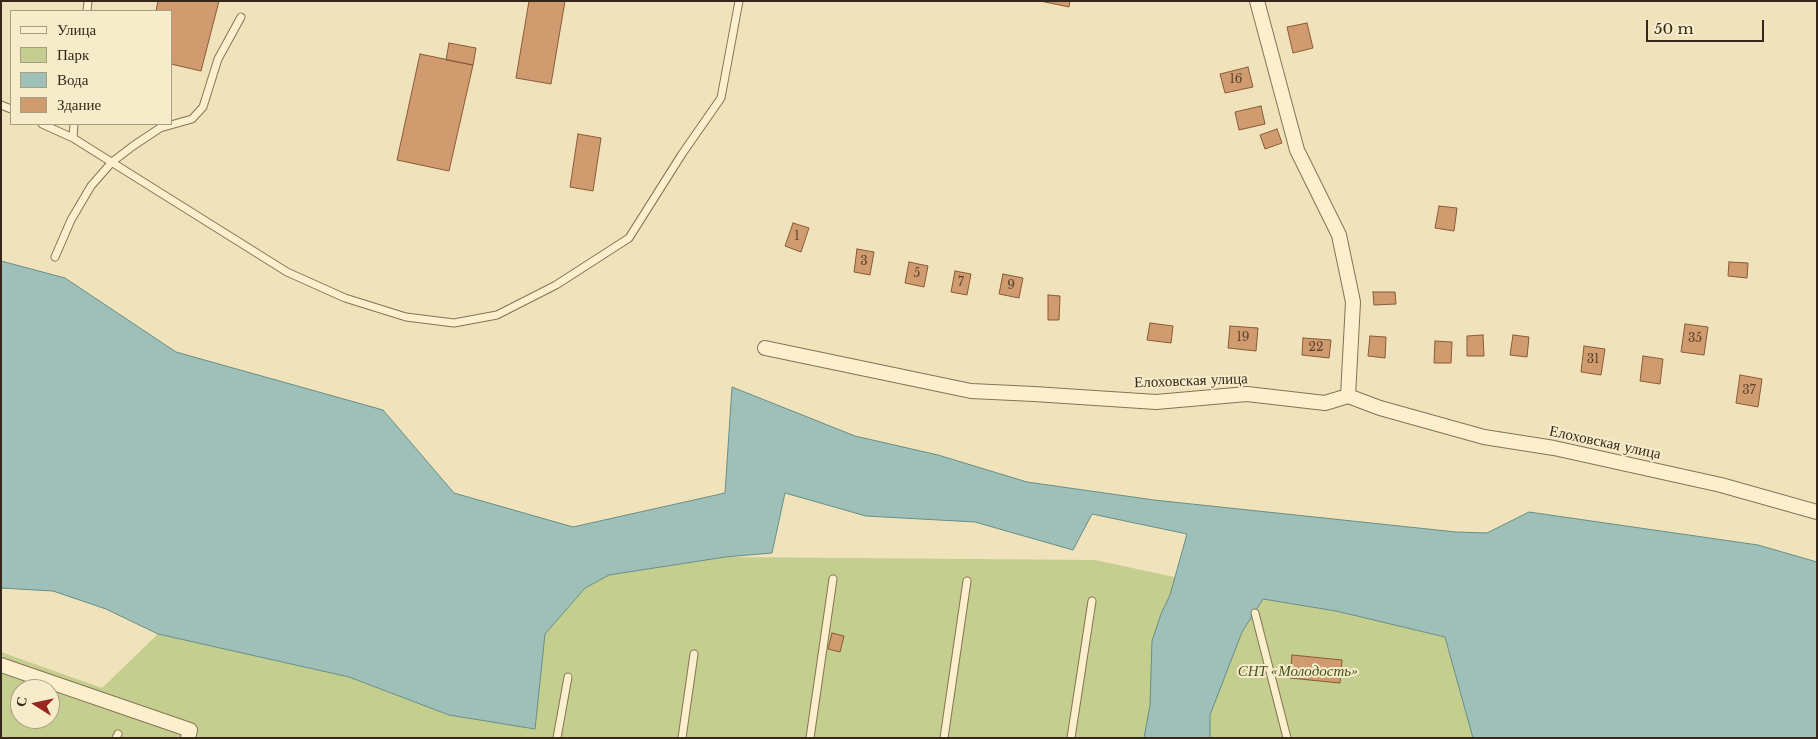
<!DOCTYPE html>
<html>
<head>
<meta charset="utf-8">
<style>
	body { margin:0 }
	#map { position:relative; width:1818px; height:739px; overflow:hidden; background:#f0e2bb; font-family:"Libre Baskerville",serif }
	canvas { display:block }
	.frame { position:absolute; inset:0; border:2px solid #35281a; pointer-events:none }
	.legend { position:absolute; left:10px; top:10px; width:162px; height:115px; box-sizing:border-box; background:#f7ecca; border:1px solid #a99e84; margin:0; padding:6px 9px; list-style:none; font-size:15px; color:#35281a }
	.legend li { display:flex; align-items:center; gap:10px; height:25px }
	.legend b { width:25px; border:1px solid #a99e84 }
	.north { position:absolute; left:10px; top:679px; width:50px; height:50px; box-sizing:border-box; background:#f7ecca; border:1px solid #a99e84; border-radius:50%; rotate:280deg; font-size:14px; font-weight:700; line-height:20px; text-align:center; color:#35281a }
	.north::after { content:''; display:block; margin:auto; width:18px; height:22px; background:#992621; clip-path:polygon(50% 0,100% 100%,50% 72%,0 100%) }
	.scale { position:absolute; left:1646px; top:20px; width:118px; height:22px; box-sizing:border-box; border:2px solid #35281a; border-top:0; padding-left:6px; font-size:15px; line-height:18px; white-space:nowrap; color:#35281a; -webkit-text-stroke:4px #f7ecca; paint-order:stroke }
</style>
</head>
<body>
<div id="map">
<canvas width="1818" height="739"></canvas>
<div class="frame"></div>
<ul class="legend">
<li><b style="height:6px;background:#fbefce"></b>Улица</li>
<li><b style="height:14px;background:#c4ce8f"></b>Парк</li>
<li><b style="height:14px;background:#9fc0b8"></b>Вода</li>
<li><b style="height:14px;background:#d09b6e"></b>Здание</li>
</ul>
<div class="north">С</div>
<div class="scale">50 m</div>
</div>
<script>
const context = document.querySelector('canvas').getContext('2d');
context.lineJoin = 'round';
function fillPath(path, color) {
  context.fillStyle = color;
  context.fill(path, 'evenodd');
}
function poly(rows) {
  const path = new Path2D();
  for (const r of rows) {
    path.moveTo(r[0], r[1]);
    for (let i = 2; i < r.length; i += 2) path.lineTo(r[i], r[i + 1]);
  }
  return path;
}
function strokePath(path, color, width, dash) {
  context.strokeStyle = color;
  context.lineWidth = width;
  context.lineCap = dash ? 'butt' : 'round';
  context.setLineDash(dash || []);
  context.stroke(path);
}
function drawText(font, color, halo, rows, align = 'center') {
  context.font = font + ' "Libre Baskerville",serif';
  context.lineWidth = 4;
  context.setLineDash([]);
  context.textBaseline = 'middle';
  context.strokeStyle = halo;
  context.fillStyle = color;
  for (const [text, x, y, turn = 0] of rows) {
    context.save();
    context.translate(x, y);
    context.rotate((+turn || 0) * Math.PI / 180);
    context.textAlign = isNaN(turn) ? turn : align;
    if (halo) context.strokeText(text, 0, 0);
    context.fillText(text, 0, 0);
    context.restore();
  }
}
fillPath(poly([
	[725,557,1095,560,1193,581,1256,611,1263,599,1336,611,1445,637,1467,716,1511,738,1,738,1,652,102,688,158,634,349,677,449,715,535,729,545,634,585,588,609,575],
	[20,689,50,689,50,719,20,719]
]), '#c4ce8f');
const water = poly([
	[1,261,65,278,176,352,383,410,454,493,573,527,725,493,732,387,855,436,938,455,1027,482,1154,500,1456,532,1487,533,1529,512,1758,545,1817,562,1817,738,1473,738,1445,637,1336,611,1263,599,1242,632,1210,715,1210,738,1144,738,1150,705,1152,641,1161,614,1170,595,1187,534,1092,514,1073,550,975,522,866,516,785,493,772,553,725,557,609,575,585,588,545,634,535,729,449,715,349,677,158,634,106,609,53,591,1,588,1,261]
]);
fillPath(water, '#9fc0b8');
strokePath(water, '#678e86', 1);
const building = poly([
	[158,1,219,1,201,71,171,64,171,11,156,11,158,1],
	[529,1,565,1,551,84,516,78,529,1],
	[1040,1,1070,1,1069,7,1040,1],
	[1307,23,1313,48,1293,53,1287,27,1307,23],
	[449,43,476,48,473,65,446,60,449,43],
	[420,54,473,65,449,171,397,160,420,54],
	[1248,67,1253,87,1225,93,1220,74,1248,67],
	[1261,106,1265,124,1239,130,1235,112,1261,106],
	[1277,129,1282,143,1265,149,1260,135,1277,129],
	[578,134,601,138,593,191,570,187,578,134],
	[1439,206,1457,208,1454,231,1435,228,1439,206],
	[793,223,809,228,801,252,785,246,793,223],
	[857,249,874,252,870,275,854,272,857,249],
	[909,262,928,266,924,287,905,283,909,262],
	[1729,262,1748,263,1747,278,1728,276,1729,262],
	[955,271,971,274,967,295,951,292,955,271],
	[1003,274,1023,278,1019,298,999,294,1003,274],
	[1373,292,1395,292,1396,304,1374,305,1373,292],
	[1048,295,1060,296,1059,320,1048,320,1048,295],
	[1150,323,1173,326,1171,343,1147,340,1150,323],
	[1685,324,1708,327,1704,355,1681,352,1685,324],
	[1230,326,1258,328,1256,351,1228,348,1230,326],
	[1483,335,1484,356,1467,356,1467,336,1483,335],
	[1513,335,1529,337,1527,357,1510,355,1513,335],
	[1370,336,1386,337,1385,358,1368,356,1370,336],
	[1303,338,1331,340,1329,358,1302,355,1303,338],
	[1435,341,1452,342,1451,363,1434,363,1435,341],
	[1584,346,1605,349,1601,375,1581,372,1584,346],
	[1643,356,1663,359,1660,384,1640,381,1643,356],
	[1740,375,1762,379,1758,407,1736,403,1740,375],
	[832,633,844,636,840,652,828,649,832,633],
	[1292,655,1342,660,1340,683,1290,678,1292,655]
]);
fillPath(building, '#d09b6e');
strokePath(building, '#885b39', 1);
const lane = poly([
	[87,11,88,1],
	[1,105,11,109],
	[42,124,73,138,287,272,345,298,406,317,454,323,497,315,556,285,629,238,682,154,721,98,739,1],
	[73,138,74,124],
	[55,257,71,220,91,186,112,162,133,146,160,128,192,119,203,107,218,59,241,17],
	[1255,613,1287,738],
	[116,738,118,734],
	[557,738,568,677],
	[682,738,694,654],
	[810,738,833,579],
	[944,738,967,581],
	[1071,738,1092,601]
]);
const street = poly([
	[1257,1,1297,150,1339,235,1353,302,1348,396],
	[765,348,971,391,1034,394,1156,402,1247,394,1325,403,1348,396,1380,408,1484,437,1554,448,1721,485,1817,512],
	[1,665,190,730,188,738]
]);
strokePath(lane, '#877254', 9);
strokePath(street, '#877254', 16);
strokePath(lane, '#fbefce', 7);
strokePath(street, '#fbefce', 14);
drawText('12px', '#5c452f', null, [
	["16",1236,80],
	["1",797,237],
	["3",864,262],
	["5",917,274],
	["7",961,283],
	["9",1011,286],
	["19",1243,338],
	["35",1695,339],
	["22",1316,348],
	["31",1593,360],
	["37",1749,391]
]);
drawText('15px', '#35281a', '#f7ecca', [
	["Елоховская улица",1191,381,-2],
	["Елоховская улица",1605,443,12]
]);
drawText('italic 15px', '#44531f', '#f7ecca', [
	["СНТ «Молодость»",1298,672]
]);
</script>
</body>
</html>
